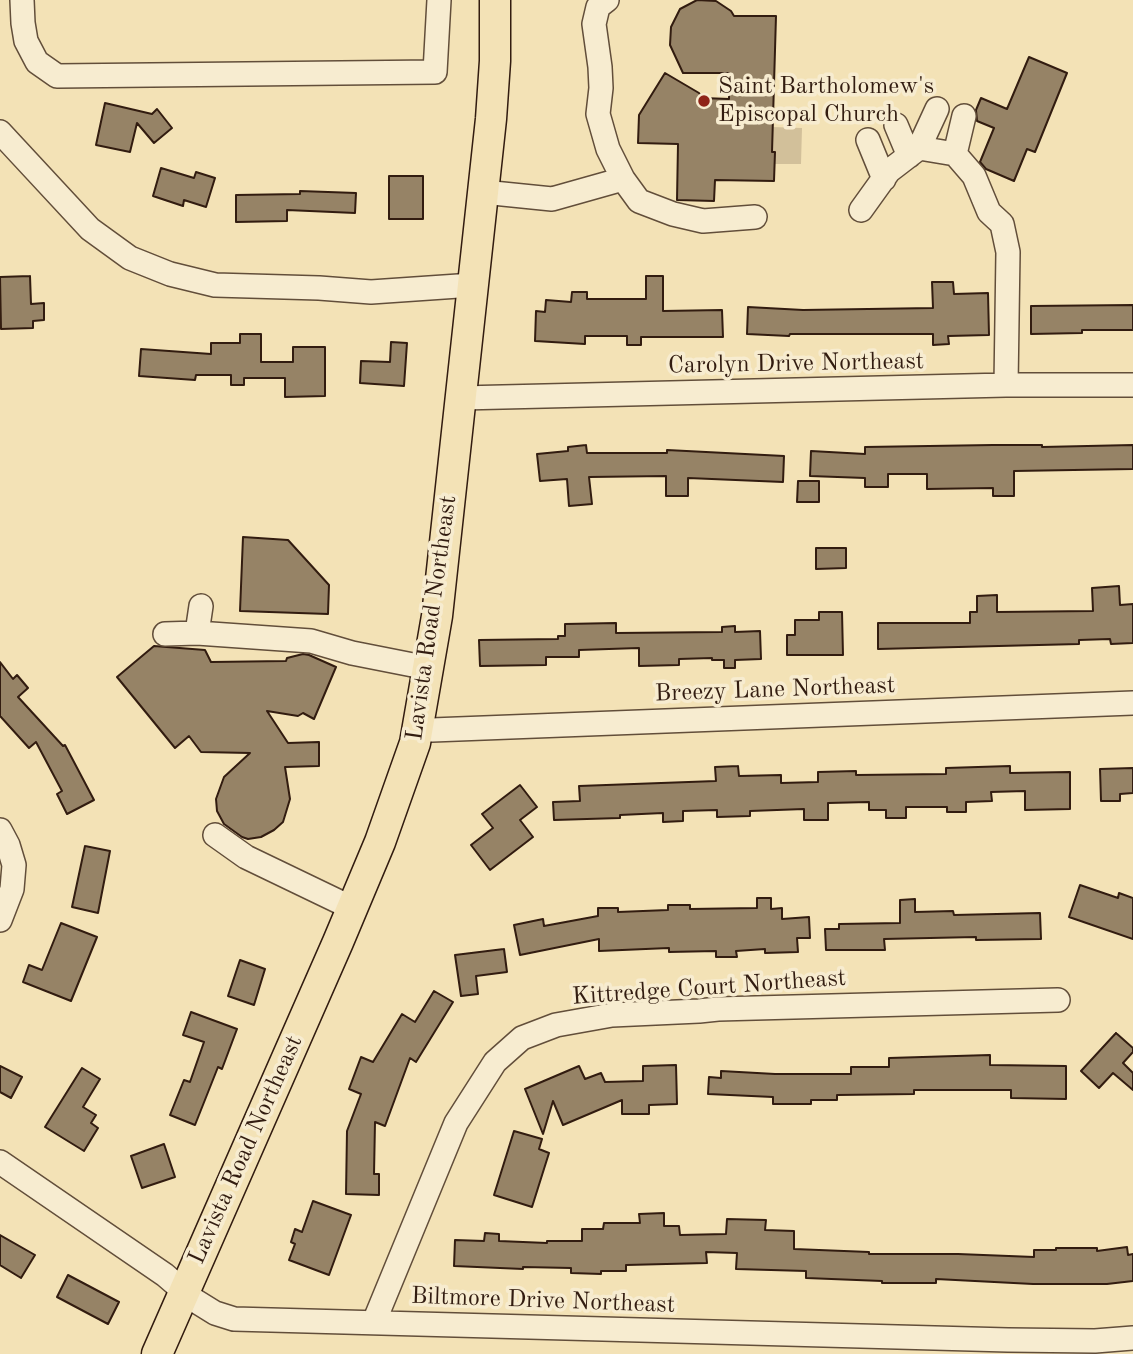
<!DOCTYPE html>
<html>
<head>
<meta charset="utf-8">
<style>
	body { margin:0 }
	canvas { display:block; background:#f3e2b6 }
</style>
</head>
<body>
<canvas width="1133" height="1354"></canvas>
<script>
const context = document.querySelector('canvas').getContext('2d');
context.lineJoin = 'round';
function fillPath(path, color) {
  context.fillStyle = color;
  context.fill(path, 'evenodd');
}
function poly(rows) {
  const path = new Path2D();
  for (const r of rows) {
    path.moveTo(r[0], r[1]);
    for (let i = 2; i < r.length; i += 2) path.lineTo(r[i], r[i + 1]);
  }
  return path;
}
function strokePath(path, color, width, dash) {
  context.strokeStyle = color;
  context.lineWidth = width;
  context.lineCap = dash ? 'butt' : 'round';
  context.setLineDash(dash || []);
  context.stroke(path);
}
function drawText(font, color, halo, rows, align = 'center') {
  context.font = font + ' "Old Standard TT",serif';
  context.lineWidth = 7;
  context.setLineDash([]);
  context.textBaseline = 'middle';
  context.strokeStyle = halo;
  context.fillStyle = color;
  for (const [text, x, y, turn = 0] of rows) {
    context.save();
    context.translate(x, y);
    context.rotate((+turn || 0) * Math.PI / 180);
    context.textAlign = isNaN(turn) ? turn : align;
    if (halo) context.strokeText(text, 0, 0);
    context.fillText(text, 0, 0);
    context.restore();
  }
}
fillPath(poly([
	[772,127,802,128,801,164,775,164,775,152,763,152]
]), '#d2c09a');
const building = poly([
	[697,0,716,1,731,11,734,16,776,16,772,152,775,152,774,181,715,180,714,201,677,200,678,144,638,143,639,115,665,73,699,93,703,98,729,99,729,73,683,73,670,45,671,27,680,9,697,0],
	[1029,57,1067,73,1035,152,1027,149,1014,181,986,169,980,162,994,128,977,121,976,110,981,98,1007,109,1029,57],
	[105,103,152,114,157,109,172,128,154,143,137,123,130,152,96,145,105,103],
	[161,168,194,178,196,172,215,178,206,207,184,200,183,206,153,196,161,168],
	[389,176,423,176,423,219,389,219,389,176],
	[300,191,356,193,355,213,287,210,287,221,236,222,236,195,300,194,300,191],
	[30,276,31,304,44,303,44,320,33,321,33,328,1,329,0,277,30,276],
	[646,276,663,276,663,311,722,310,723,337,641,337,641,345,627,345,627,336,585,336,585,344,535,341,536,311,545,312,546,300,571,302,572,292,587,292,587,299,646,299,646,276],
	[932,282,953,282,954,294,988,293,989,335,948,336,949,344,933,345,933,334,790,334,789,336,747,334,748,307,803,310,933,308,932,282],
	[1133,305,1133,330,1082,330,1082,333,1031,334,1031,306,1133,305],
	[240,334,261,334,261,362,293,362,293,347,325,347,325,396,285,397,285,378,244,378,244,385,231,385,231,375,196,375,195,380,139,376,141,349,211,354,211,343,240,343,240,334],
	[391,342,407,343,404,386,360,383,361,361,390,362,391,342],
	[586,445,587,453,667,453,667,450,784,456,783,482,688,478,688,496,666,496,666,476,589,477,592,504,569,506,567,479,540,481,537,454,568,451,568,447,586,445],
	[993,445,1042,445,1042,447,1133,445,1133,469,1014,471,1014,496,993,496,993,488,927,489,927,474,888,474,888,487,865,487,865,478,810,476,811,451,865,454,865,447,993,445],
	[798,481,819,481,819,502,797,502,798,481],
	[243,537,288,540,329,585,328,614,240,611,243,537],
	[816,548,846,548,846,568,816,569,816,548],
	[1119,586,1120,605,1133,604,1133,643,1111,644,1110,639,1079,640,1079,644,878,649,878,623,970,623,970,612,977,612,977,596,997,595,997,612,1093,611,1092,588,1119,586],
	[819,612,842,612,843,655,787,655,787,635,795,635,795,620,819,620,819,612],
	[616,623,616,633,722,632,722,627,735,626,735,632,760,631,761,659,735,660,735,668,724,668,724,660,712,660,712,658,679,659,679,665,639,666,639,648,579,650,579,657,546,657,546,665,480,666,479,640,558,639,558,636,565,636,565,624,616,623],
	[154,646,205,650,211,662,286,661,287,658,303,654,309,655,336,667,314,719,303,713,298,716,267,711,288,743,319,742,319,766,285,767,290,799,283,822,274,830,261,837,248,839,242,837,224,824,217,811,216,799,224,777,250,753,201,752,189,736,175,748,117,677,154,646],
	[0,662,13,679,17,675,28,688,18,697,63,746,65,745,94,800,67,814,57,794,62,791,36,742,29,748,0,716,0,662],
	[738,766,739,776,781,775,781,783,818,782,818,772,856,771,856,775,946,774,946,768,1010,766,1010,773,1070,772,1070,809,1025,810,1025,791,991,792,992,801,966,802,966,812,947,812,947,807,906,807,906,818,886,818,886,810,869,810,869,802,828,803,828,820,804,820,804,809,750,811,750,816,717,817,717,810,683,811,683,821,663,822,663,813,620,815,620,818,554,820,553,802,580,801,579,786,716,781,715,767,738,766],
	[1133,768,1133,793,1120,794,1120,801,1101,801,1100,769,1133,768],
	[520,785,537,807,520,820,533,837,490,870,471,845,493,828,482,814,520,785],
	[85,846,110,851,98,913,72,907,85,846],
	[1080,885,1118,898,1119,893,1133,898,1133,939,1069,917,1080,885],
	[757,898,771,898,771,909,782,908,782,919,809,917,810,938,797,938,798,952,765,953,765,949,736,951,737,957,716,957,716,951,669,952,669,948,599,951,599,939,520,955,514,925,543,919,544,926,598,916,598,908,618,908,618,912,668,910,668,905,690,905,690,909,757,908,757,898],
	[915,899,915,912,953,911,954,915,1040,913,1041,939,976,940,976,937,884,939,885,950,826,950,825,929,839,929,839,924,900,923,900,900,915,899],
	[61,923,97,937,71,1001,23,982,29,965,42,970,61,923],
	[504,949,507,972,476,976,478,994,461,996,455,955,504,949],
	[240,960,265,969,254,1005,228,996,240,960],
	[434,991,453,1002,416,1062,410,1058,385,1126,375,1122,374,1174,379,1174,379,1195,346,1194,347,1131,361,1094,349,1089,361,1057,373,1062,402,1014,415,1022,434,991],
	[191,1012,237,1029,222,1069,218,1067,195,1125,170,1115,184,1080,190,1082,204,1042,183,1035,191,1012],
	[1116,1033,1133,1048,1133,1052,1123,1063,1133,1073,1133,1090,1113,1073,1099,1088,1081,1071,1116,1033],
	[990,1055,990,1065,1066,1066,1066,1099,1011,1098,1011,1090,914,1090,914,1094,837,1095,837,1100,811,1100,811,1104,773,1104,773,1097,708,1094,709,1077,721,1078,721,1071,775,1074,851,1074,851,1067,889,1067,889,1058,990,1055],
	[676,1065,677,1104,649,1105,649,1114,622,1114,622,1100,563,1125,553,1101,543,1134,525,1089,579,1066,585,1079,601,1073,605,1082,643,1081,643,1066,676,1065],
	[0,1066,22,1077,11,1098,0,1092,0,1066],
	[82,1068,100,1079,83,1107,96,1115,91,1123,98,1128,84,1151,45,1127,82,1068],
	[514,1131,542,1139,539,1149,549,1153,532,1207,494,1195,514,1131],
	[164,1144,175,1177,142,1188,131,1156,164,1144],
	[313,1201,351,1215,329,1275,289,1260,295,1244,291,1242,295,1229,302,1232,313,1201],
	[664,1213,664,1226,679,1226,680,1235,726,1234,727,1219,766,1220,765,1230,794,1231,794,1249,869,1252,869,1254,958,1254,1034,1257,1034,1250,1056,1250,1056,1248,1097,1248,1097,1251,1127,1247,1128,1255,1133,1254,1133,1281,1107,1284,1033,1284,936,1279,936,1283,882,1283,882,1281,806,1278,806,1271,736,1269,737,1253,706,1252,707,1263,626,1265,626,1271,601,1271,601,1274,571,1273,571,1268,523,1267,523,1269,454,1266,455,1240,484,1241,485,1233,499,1234,499,1241,547,1243,547,1241,582,1241,582,1229,603,1229,604,1223,640,1223,639,1214,664,1213],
	[0,1235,35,1255,21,1278,0,1265,0,1235],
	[68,1275,119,1302,108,1324,57,1297,68,1275]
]);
fillPath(building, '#968366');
strokePath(building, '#321c10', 2);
const minor = poly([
	[22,0,23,23,26,41,37,62,57,76,435,72,439,0],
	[607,0,598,7,594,24,600,67,601,88,598,114,608,149,623,179],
	[896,125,909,156],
	[0,132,90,229,130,258,170,274,215,285,319,288,371,292,473,285],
	[868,140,884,179],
	[919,148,937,109],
	[955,154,964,116],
	[483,192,552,199,623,179,639,201,673,214,703,221,755,217],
	[861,210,889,171,919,148,955,154,974,176,989,212,1002,224,1008,252,1006,385],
	[461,398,1006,385,1133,385],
	[197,633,201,606],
	[165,634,197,633,311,641,352,653,428,668],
	[419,729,432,730,1133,703],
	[0,830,8,845,14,865,12,889,0,920],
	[215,835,246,857,352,908],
	[0,1162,165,1275,194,1300,215,1313,234,1319,1008,1340,1095,1341,1133,1338],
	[374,1322,456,1123,495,1062,522,1038,556,1025,612,1015,699,1011,718,1009,1058,1000]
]);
const major = poly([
	[157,1354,338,942,380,842,415,743,437,616,491,119,495,61,495,0]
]);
strokePath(minor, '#624e3a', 26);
strokePath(major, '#321c10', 33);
strokePath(minor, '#f7ecd0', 23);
strokePath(major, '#f3e2b6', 30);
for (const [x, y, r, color] of [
	[704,101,7,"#8f2418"]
]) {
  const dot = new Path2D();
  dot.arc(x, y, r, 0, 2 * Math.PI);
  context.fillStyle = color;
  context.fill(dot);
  strokePath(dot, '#f7ecd0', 2.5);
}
drawText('24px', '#321c10', '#f7ecd0', [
	["Saint Bartholomew's",718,87],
	["Episcopal Church",718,115]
], 'left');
drawText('24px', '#321c10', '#f7ecd0', [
	["Carolyn Drive Northeast",796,364,-1],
	["Lavista Road Northeast",432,618,-82],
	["Breezy Lane Northeast",775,690,-2],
	["Kittredge Court Northeast",709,988,-4],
	["Lavista Road Northeast",246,1150,-66],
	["Biltmore Drive Northeast",543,1301,2]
]);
</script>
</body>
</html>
